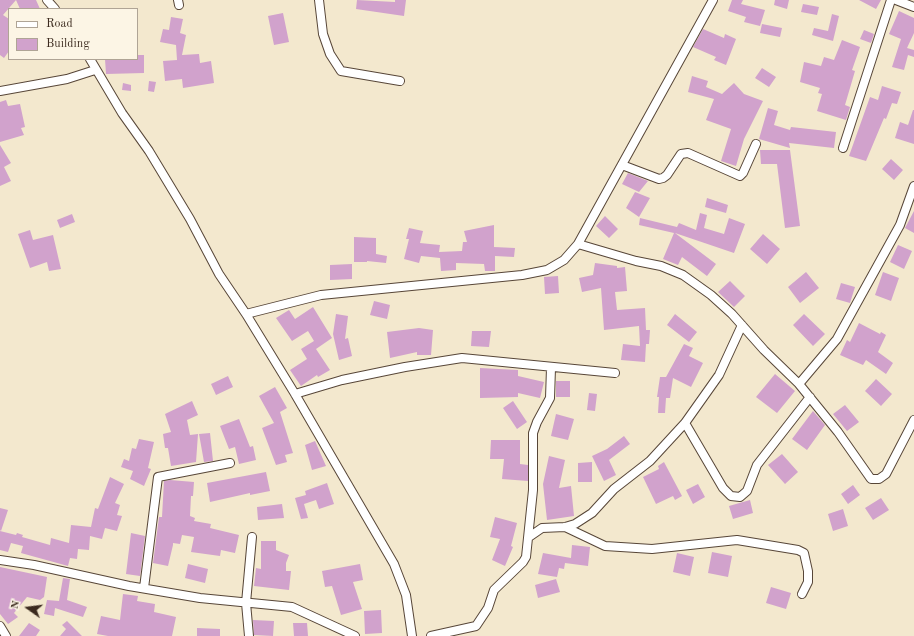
<!DOCTYPE html>
<html>
<head>
<meta charset="utf-8">
<style>
	body { margin:0 }
	#map { position:relative; width:914px; height:636px; overflow:hidden; background:#f3e8ce; font-family:"Old Standard TT",serif }
	canvas { display:block }
	.legend { position:absolute; left:8px; top:8px; width:130px; height:52px; box-sizing:border-box; background:#fcf5e5; border:1px solid #afa495; margin:0; padding:5px 7px; list-style:none; font-size:12px; color:#3b2a1e }
	.legend li { display:flex; align-items:center; gap:8px; height:20px }
	.legend b { width:20px; border:1px solid #afa495 }
	.north { position:absolute; left:8px; top:588px; width:40px; height:40px; -webkit-text-stroke:3px #fcf5e5; paint-order:stroke; rotate:284deg; font-size:11px; font-weight:700; line-height:16px; text-align:center; color:#3b2a1e }
	.north::after { content:''; display:block; margin:auto; width:14px; height:18px; background:#3b2a1e; clip-path:polygon(50% 0,100% 100%,50% 72%,0 100%) }
</style>
</head>
<body>
<div id="map">
<canvas width="914" height="636"></canvas>
<ul class="legend">
<li><b style="height:5px;background:#fff"></b>Road</li>
<li><b style="height:11px;background:#d1a2cc"></b>Building</li>
</ul>
<div class="north">N</div>
</div>
<script>
const context = document.querySelector('canvas').getContext('2d');
context.lineJoin = 'round';
function fillPath(path, color) {
  context.fillStyle = color;
  context.fill(path, 'evenodd');
}
function poly(rows) {
  const path = new Path2D();
  for (const r of rows) {
    path.moveTo(r[0], r[1]);
    for (let i = 2; i < r.length; i += 2) path.lineTo(r[i], r[i + 1]);
  }
  return path;
}
function strokePath(path, color, width, dash) {
  context.strokeStyle = color;
  context.lineWidth = width;
  context.lineCap = dash ? 'butt' : 'round';
  context.setLineDash(dash || []);
  context.stroke(path);
}
fillPath(poly([
	[0,0,36,0,40,9,20,9,16,0,3,15,9,19,9,51,4,58,0,55],
	[357,0,395,2,395,0,406,0,404,16,356,9],
	[732,0,743,0,741,4,765,10,760,26,744,22,746,17,728,11],
	[775,0,789,0,787,9,774,5],
	[859,0,881,0,876,9],
	[803,4,819,7,817,15,801,12],
	[899,11,914,18,914,33,907,48,914,50,914,57,908,55,904,70,892,67,901,39,889,34],
	[283,13,289,42,274,45,268,16],
	[832,14,839,16,833,41,812,35,814,28,828,31],
	[171,17,183,19,180,33,186,35,182,55,199,54,200,63,211,61,214,83,183,88,182,79,165,81,163,61,177,60,176,45,160,42,163,29,169,30],
	[762,24,782,28,780,37,760,33],
	[703,29,724,38,725,34,736,39,726,65,714,60,716,57,693,47],
	[864,30,874,34,871,43,860,39],
	[842,40,860,47,852,70,855,71,845,105,850,107,846,120,817,111,822,94,818,93,820,88,800,82,804,62,821,66,824,57,834,60],
	[137,55,144,55,144,73,106,74,105,59,137,59],
	[762,68,776,77,769,87,755,78],
	[692,76,708,81,706,87,722,94,734,83,744,94,763,101,744,139,736,166,721,161,731,129,706,120,714,99,688,92],
	[149,81,156,82,154,92,148,91],
	[123,83,131,85,131,91,122,90],
	[882,86,901,92,897,104,892,103,886,119,884,118,866,161,849,156,870,97,878,100],
	[6,100,8,106,20,104,25,127,21,128,24,135,0,142,0,102],
	[768,108,778,111,774,125,790,130,791,127,836,132,834,148,789,143,790,148,759,139],
	[913,110,914,110,914,144,895,138,900,122,908,125],
	[0,145,11,163,4,167,11,181,0,186],
	[760,150,790,150,800,226,785,228,777,164,761,164],
	[891,159,903,170,894,180,882,169],
	[628,173,648,181,639,192,622,184],
	[635,192,650,198,639,217,626,208],
	[707,198,728,205,726,213,705,207],
	[914,211,914,233,905,228],
	[700,213,707,215,704,228,724,234,729,218,745,224,734,253,675,233,716,264,707,276,682,257,678,265,663,259,674,233,639,225,640,218,677,227,679,223,696,230],
	[72,214,75,222,60,228,57,220],
	[605,216,618,229,609,238,596,226],
	[494,225,494,247,515,248,514,257,495,256,495,271,485,271,484,264,456,263,456,270,441,271,440,258,421,256,419,263,404,259,409,239,406,239,409,228,423,231,420,243,440,245,439,252,462,251,463,242,467,242,464,231],
	[30,230,33,240,53,235,61,269,49,271,47,262,30,268,18,234],
	[763,234,780,249,767,264,750,249],
	[354,237,376,238,376,254,387,256,386,263,367,261,367,262,354,262],
	[898,245,912,251,904,269,890,262],
	[595,263,617,266,617,268,625,267,627,291,615,292,617,310,645,308,646,330,650,330,649,344,646,344,645,362,621,360,623,344,640,346,639,326,604,330,601,288,582,292,579,278,593,275],
	[352,264,352,279,330,280,330,265],
	[806,272,819,288,800,303,788,287],
	[883,272,899,278,891,301,875,295],
	[558,276,559,293,545,294,544,277],
	[730,281,745,296,734,307,718,292],
	[841,283,855,287,850,303,836,299],
	[374,301,390,305,387,319,370,315],
	[313,307,332,338,316,349,330,370,318,377,317,375,301,386,290,370,307,359,301,349,314,341,308,331,292,341,276,318,289,310,295,319],
	[336,314,348,316,345,339,348,338,352,356,339,360,333,334],
	[675,314,697,332,689,342,667,325],
	[804,314,825,334,813,346,793,325],
	[859,323,880,334,881,332,886,335,878,352,893,363,886,374,866,360,863,365,840,355,847,340,850,342],
	[419,328,433,330,431,355,417,355,417,352,390,358,387,332],
	[472,331,491,331,489,347,471,346],
	[684,344,693,348,689,356,703,363,691,387,673,378,670,398,666,398,665,413,658,413,659,397,657,397,660,377,666,377],
	[480,368,518,370,518,376,544,382,540,398,518,393,518,397,480,398],
	[775,374,795,391,777,413,756,397],
	[228,376,233,387,216,395,211,384],
	[876,379,892,394,881,406,865,391],
	[556,381,570,381,570,397,556,397],
	[275,387,287,408,280,412,293,453,285,455,287,462,276,465,262,428,274,423,259,396],
	[589,393,597,394,595,411,587,410],
	[192,401,198,415,187,420,190,435,198,434,196,462,171,466,168,448,165,448,163,434,171,432,165,414],
	[513,401,527,422,517,429,503,408],
	[845,405,859,422,847,431,833,414],
	[813,411,825,425,807,450,792,439],
	[556,414,574,419,568,440,551,436],
	[239,419,250,447,253,446,256,460,239,464,235,447,229,449,220,426],
	[210,433,213,461,204,462,199,434],
	[624,436,630,444,609,460,616,475,604,481,592,456,607,449],
	[139,439,154,442,148,468,151,469,144,486,130,479,133,471,121,467,124,459,129,461,132,448,136,449],
	[491,440,520,440,520,464,528,465,528,481,502,479,504,459,490,459],
	[315,441,326,466,312,470,305,445],
	[782,454,798,472,785,484,768,465],
	[549,456,565,460,559,488,571,486,574,516,547,520,543,484],
	[592,462,592,482,578,482,578,463],
	[664,462,682,496,675,500,673,496,656,504,643,477,659,469,658,466],
	[266,472,270,491,250,495,250,493,210,502,207,483],
	[110,477,124,484,115,503,120,505,117,515,122,516,117,531,105,528,102,539,90,536,89,550,78,549,77,559,70,558,68,566,21,553,23,546,11,543,8,552,0,550,0,531,16,535,17,533,23,535,22,537,50,545,51,538,69,543,71,525,91,527,95,508,98,509],
	[170,480,194,482,193,496,191,496,190,516,195,518,194,521,211,524,210,528,239,535,235,553,221,550,220,556,191,552,194,537,182,535,180,544,173,543,173,545,168,566,153,563,159,517,162,517,164,481],
	[327,483,334,504,319,509,316,500,304,504,308,518,301,519,295,498,306,495,305,491],
	[698,484,705,497,693,504,686,490],
	[853,485,860,495,848,504,841,494],
	[881,498,889,510,873,520,865,508],
	[750,500,753,513,733,519,729,506],
	[282,504,284,518,258,520,257,507],
	[0,508,8,510,1,531,0,530],
	[843,509,848,526,833,531,828,514],
	[495,517,517,523,511,546,513,547,505,566,492,560,500,539,490,537],
	[131,533,145,536,140,576,126,574],
	[261,541,276,541,276,550,289,555,286,563,286,571,291,571,289,590,254,586,256,568,261,569],
	[572,545,590,547,588,566,565,563,564,569,559,568,557,577,538,574,543,553,571,558],
	[712,552,732,556,728,577,708,573],
	[677,553,694,557,690,576,673,572],
	[188,564,208,569,205,583,185,578],
	[360,564,363,580,353,582,362,609,341,615,332,586,325,587,322,571],
	[0,567,47,577,44,597,40,600,27,597,14,613,18,617,8,624,0,614],
	[63,578,70,579,67,600,87,607,83,617,55,608,54,616,44,614,47,600,59,601],
	[556,579,560,592,538,598,535,585],
	[771,587,791,593,786,609,766,603],
	[123,594,138,596,137,601,155,604,154,612,176,617,172,636,108,636,97,634,101,616,120,620],
	[381,610,382,633,365,634,364,611],
	[253,620,274,621,273,636,254,635],
	[67,621,82,636,60,636,66,629,62,625],
	[29,623,40,630,36,636,19,636],
	[293,623,307,623,308,636,294,636],
	[197,628,220,629,220,636,197,636]
]), '#d1a2cc');
const street = poly([
	[47,0,55,9],
	[178,0,179,5],
	[319,0,323,34,330,54,341,71,400,81],
	[896,0,914,7],
	[90,59,122,113,149,151,190,219,219,274,246,314,295,394,394,564,406,595,412,636],
	[0,91,67,79,95,70],
	[843,148,891,0],
	[622,165,659,179,663,178,667,175,681,154,688,153,740,176,743,173,756,144],
	[578,244,636,261,661,266,683,275,711,295,732,314,764,350,799,384,837,339,900,225,914,186],
	[246,314,321,295,522,275,547,270,564,260,578,244,713,0],
	[799,384,838,432,871,479,879,479,886,474,914,420],
	[295,394,342,380,405,367,462,358,615,373],
	[685,423,723,488,731,496,740,497,747,491,757,465,810,397],
	[565,527,605,546,652,549,737,540,798,550,804,553,808,571,808,582,802,594],
	[529,537,542,528,565,527,575,524,592,513,614,489,650,461,685,423,719,375,742,325],
	[0,560,34,565,129,586,200,598,292,607,355,636],
	[144,588,158,477,230,463],
	[0,626,6,636],
	[249,636,246,603,252,537],
	[431,636,476,626,488,608,494,590,523,562,526,557,533,490,533,433,537,422,550,398,551,368]
]);
strokePath(street, '#574638', 10);
strokePath(street, '#fff', 8);
</script>
</body>
</html>
